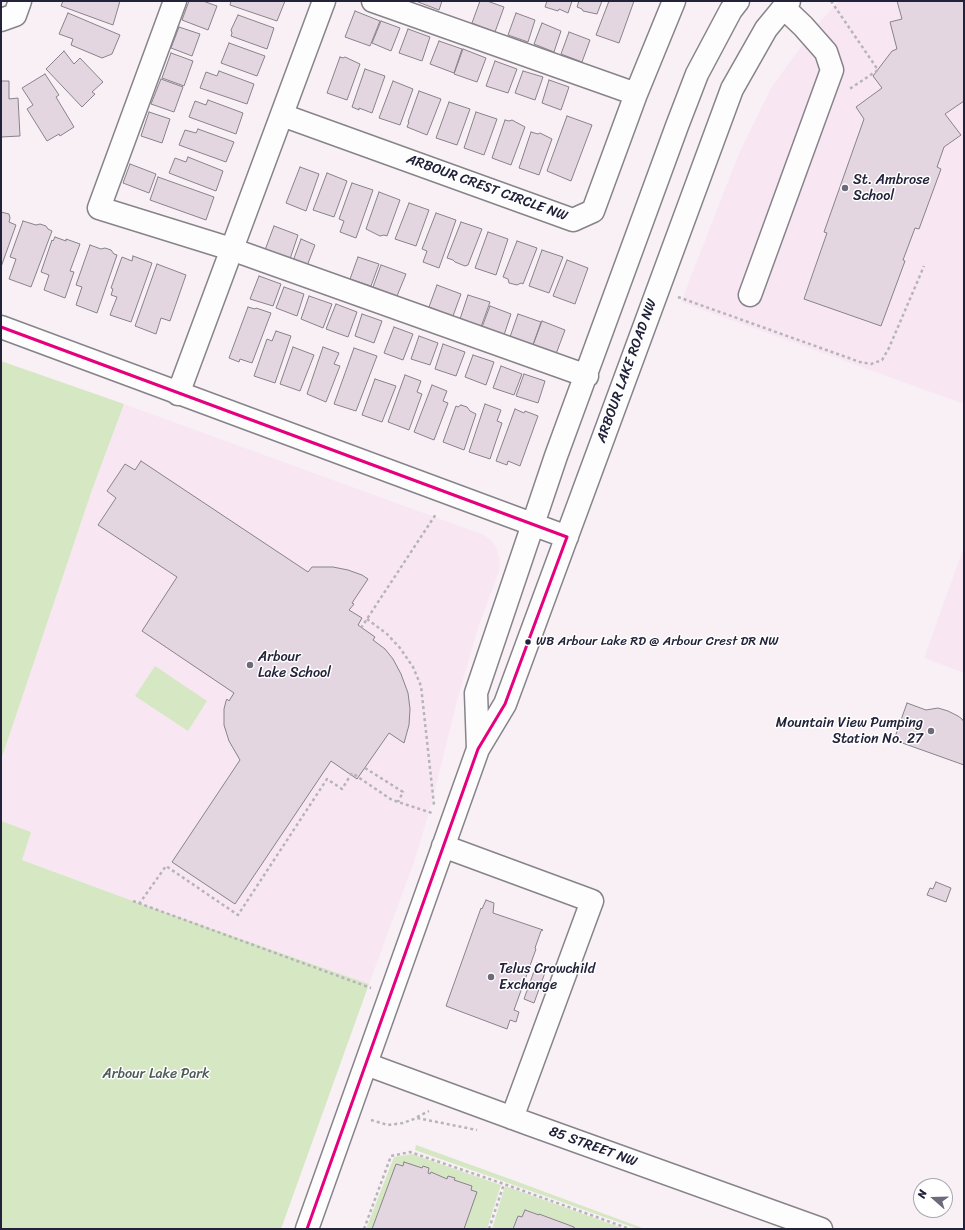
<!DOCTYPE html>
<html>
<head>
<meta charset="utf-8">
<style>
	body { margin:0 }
	#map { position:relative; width:965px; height:1230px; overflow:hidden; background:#f8f0f5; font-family:Sriracha,sans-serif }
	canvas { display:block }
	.frame { position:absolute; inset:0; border:2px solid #22223b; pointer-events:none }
	.north { position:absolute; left:913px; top:1178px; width:40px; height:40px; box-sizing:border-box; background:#fff; border:1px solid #a7a7b1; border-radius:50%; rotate:290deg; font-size:11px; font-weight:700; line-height:16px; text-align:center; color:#22223b }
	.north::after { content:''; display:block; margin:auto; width:14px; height:18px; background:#6d6a7c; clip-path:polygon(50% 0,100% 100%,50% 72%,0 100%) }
</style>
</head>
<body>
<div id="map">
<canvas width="965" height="1230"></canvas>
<div class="frame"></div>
<div class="north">N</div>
</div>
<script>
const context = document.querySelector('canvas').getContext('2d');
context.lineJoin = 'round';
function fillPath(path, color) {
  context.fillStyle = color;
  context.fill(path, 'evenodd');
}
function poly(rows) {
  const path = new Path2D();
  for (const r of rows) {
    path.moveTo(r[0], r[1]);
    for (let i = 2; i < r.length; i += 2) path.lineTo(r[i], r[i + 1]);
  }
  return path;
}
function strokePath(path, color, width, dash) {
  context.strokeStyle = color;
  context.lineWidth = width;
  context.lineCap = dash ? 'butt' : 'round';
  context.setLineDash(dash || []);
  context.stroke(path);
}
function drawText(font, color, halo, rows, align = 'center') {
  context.font = font + ' Sriracha,sans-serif';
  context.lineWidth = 3;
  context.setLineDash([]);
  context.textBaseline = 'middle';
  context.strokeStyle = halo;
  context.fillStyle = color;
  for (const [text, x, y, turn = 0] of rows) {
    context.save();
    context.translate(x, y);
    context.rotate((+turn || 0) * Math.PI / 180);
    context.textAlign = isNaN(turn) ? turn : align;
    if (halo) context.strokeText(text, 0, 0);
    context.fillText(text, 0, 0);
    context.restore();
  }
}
fillPath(poly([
	[839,1,964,1,964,404,681,302,738,156,771,88,816,26],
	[124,404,484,535,493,542,497,549,500,560,499,571,478,628,457,701,431,806,414,862,369,984,133,901,1,852,1,760,92,490],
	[964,547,964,673,924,658]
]), '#f8e7f2');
fillPath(poly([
	[1,361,124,404,92,490,1,760],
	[155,666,207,701,188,731,135,696],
	[1,821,31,832,22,860,133,901,369,984,281,1229,1,1229],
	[416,1145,510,1179,645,1229,638,1229,415,1150],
	[412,1154,501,1185,487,1229,464,1229,472,1186,454,1180,454,1178,449,1176,447,1179,431,1172,430,1174,428,1173,429,1168,423,1166,422,1168,404,1162,403,1166,396,1164,372,1229,366,1229,394,1157],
	[505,1186,547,1201,625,1229,577,1229,574,1228,574,1227,540,1214,539,1215,525,1210,522,1217,518,1216,513,1229,492,1229]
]), '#d5e7c3');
const building = poly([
	[63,1,120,1,113,25,61,6,63,1],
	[189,1,203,1,217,6,208,30,182,20,189,1],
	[231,1,285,1,277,21,230,5,231,1],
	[419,1,442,1,439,10,418,2,419,1],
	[480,1,487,1,504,7,495,32,472,23,480,1],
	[547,1,572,1,568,13,559,9,558,11,545,7,547,1],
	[579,1,602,1,597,14,583,11,582,9,577,7,579,1],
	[609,1,634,1,619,43,596,35,609,1],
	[897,1,964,1,964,101,945,114,961,135,944,147,937,167,941,169,919,229,915,228,903,260,905,261,881,326,804,299,827,233,824,232,864,119,856,107,882,88,873,76,892,51,897,49,890,22,902,19,897,1],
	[355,11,380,21,370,46,345,37,355,11],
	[68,13,120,35,112,54,102,58,71,45,73,39,59,34,68,13],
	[516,13,535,20,528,42,508,35,516,13],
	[238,15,274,28,267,49,231,36,232,33,231,30,238,15],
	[381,21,400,28,391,51,372,43,381,21],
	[542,23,561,31,554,52,534,44,542,23],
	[179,27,200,34,192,56,171,48,179,27],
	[408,29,430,37,422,61,399,53,408,29],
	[569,32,590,40,582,62,561,54,569,32],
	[439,41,462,49,454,73,430,64,439,41],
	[229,43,265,56,257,76,221,63,229,43],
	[463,49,486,58,477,82,454,74,463,49],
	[64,51,74,64,80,58,103,82,92,92,95,94,82,107,46,69,64,51],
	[171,53,193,61,184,86,162,78,171,53],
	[340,57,343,58,345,57,360,64,347,100,327,93,340,57],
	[495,61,517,69,508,93,486,86,495,61],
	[365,69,385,76,372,113,359,108,359,110,352,107,365,69],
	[219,71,254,84,247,104,200,88,206,72,217,76,219,71],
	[523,71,543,77,535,100,515,93,523,71],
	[45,74,59,95,56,97,74,127,60,136,59,134,47,141,27,109,33,105,22,88,45,74],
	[161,79,183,87,174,112,151,104,161,79],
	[549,80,569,87,561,110,542,103,549,80],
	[1,81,9,81,9,99,18,98,20,136,1,137,1,81],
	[393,81,413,89,400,125,379,118,393,81],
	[419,91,441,99,427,135,407,127,409,122,408,122,419,91],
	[208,100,243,113,236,134,189,117,195,101,206,105,208,100],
	[449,102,470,109,457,145,436,138,449,102],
	[149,112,170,119,162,143,141,136,149,112],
	[476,112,497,119,484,155,464,148,476,112],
	[567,116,592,125,571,181,547,171,567,116],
	[505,120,509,121,512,120,525,127,511,165,492,158,505,120],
	[198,129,234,142,226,162,179,145,185,130,196,133,198,129],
	[531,132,538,134,540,133,552,139,539,175,519,168,531,132],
	[188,157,223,171,216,191,169,173,175,158,186,162,188,157],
	[130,164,156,174,149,193,123,183,130,164],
	[300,167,319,174,306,211,286,203,300,167],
	[327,173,347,181,334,217,313,210,327,173],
	[158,177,214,197,206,220,150,200,158,177],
	[352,183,373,190,356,238,340,232,344,221,339,219,352,183],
	[379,192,400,200,387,236,384,235,380,236,366,229,379,192],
	[409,203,429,210,416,246,395,239,409,203],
	[1,212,9,214,10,218,9,222,16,225,1,267,1,212],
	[436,213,456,220,439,268,423,262,427,251,422,249,436,213],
	[23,221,36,225,40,224,46,226,48,229,52,231,31,287,9,279,16,259,10,257,23,221],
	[461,222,482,229,468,265,465,266,455,262,453,260,447,258,461,222],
	[274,226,298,235,290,259,265,250,274,226],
	[488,232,508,239,496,275,475,268,488,232],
	[55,237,66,241,66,239,80,244,70,271,74,272,65,298,44,290,49,275,41,272,52,240,53,241,55,237],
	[301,239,315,245,307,266,293,261,301,239],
	[517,241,537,248,523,284,521,283,517,285,509,283,508,279,503,277,517,241],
	[90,245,101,249,105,248,111,250,114,254,117,255,97,313,76,305,82,287,76,285,90,245],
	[542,250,563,257,549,293,529,286,542,250],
	[133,256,152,263,131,322,110,315,117,297,111,295,113,289,111,288,122,257,132,261,133,256],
	[358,257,379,264,371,286,350,279,358,257],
	[567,260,588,268,575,304,553,296,567,260],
	[157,264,186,275,170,321,161,318,156,334,135,326,157,264],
	[381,265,406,274,397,296,373,287,381,265],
	[259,276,281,284,273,306,250,299,259,276],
	[437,285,461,294,453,316,429,307,437,285],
	[284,287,304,294,297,316,276,308,284,287],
	[468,295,490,302,481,327,460,319,468,295],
	[309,296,332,304,323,328,301,319,309,296],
	[336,304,357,312,348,337,326,329,336,304],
	[490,306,511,314,504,335,482,327,490,306],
	[248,307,255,309,256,308,271,313,252,363,240,359,239,362,229,358,248,307],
	[362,314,382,321,374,343,355,336,362,314],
	[518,314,541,322,533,345,510,337,518,314],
	[542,321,565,330,556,354,533,345,542,321],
	[394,327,413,334,403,360,384,353,394,327],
	[276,331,291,336,275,383,254,376,267,339,272,341,276,331],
	[419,336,438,343,430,365,411,359,419,336],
	[443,344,465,352,456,376,435,369,443,344],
	[293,347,314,355,300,391,280,384,293,347],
	[323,347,339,353,334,364,340,366,326,402,307,394,323,347],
	[354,348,377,356,356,411,334,404,354,348],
	[473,355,494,362,486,385,465,377,473,355],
	[501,366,522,374,514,395,493,388,501,366],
	[524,374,545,381,538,403,516,396,524,374],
	[405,375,421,381,417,392,422,394,409,430,388,422,405,375],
	[375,379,396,386,382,422,362,415,375,379],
	[432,385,447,391,443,401,448,403,434,440,414,432,432,385],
	[485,404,501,410,497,421,502,423,490,459,469,452,485,404],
	[461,405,467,407,470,411,476,414,464,450,443,442,456,406,458,407,461,405],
	[515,409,524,413,525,411,538,416,520,466,508,461,507,465,496,461,515,409],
	[141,461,308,572,312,567,333,567,348,570,362,575,368,579,352,603,354,604,349,610,362,618,358,625,375,637,373,640,385,649,393,659,401,674,408,693,410,709,409,725,404,743,389,733,357,779,331,761,235,904,172,862,240,760,229,741,224,725,224,709,226,701,227,699,229,701,234,693,142,631,177,577,98,525,116,498,107,491,125,464,135,470,141,461],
	[907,703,926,710,938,708,948,711,958,716,962,719,964,722,964,765,894,740,907,703],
	[936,882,951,888,946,902,927,895,930,888,933,889,936,882],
	[486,900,494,903,493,913,543,930,541,931,535,948,536,949,514,1010,519,1012,516,1022,510,1020,507,1029,446,1006,481,908,482,909,486,900],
	[537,963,547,967,534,1003,524,999,537,963],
	[404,1162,422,1168,423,1166,429,1168,428,1173,430,1174,431,1172,447,1179,448,1176,455,1178,454,1180,472,1186,471,1190,477,1192,464,1229,372,1229,396,1164,403,1166,404,1162],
	[525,1210,539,1215,539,1214,574,1227,574,1228,577,1229,513,1229,518,1216,522,1217,525,1210]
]);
fillPath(building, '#e4d6e0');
strokePath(building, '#87838a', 1);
const minor = poly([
	[175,1,99,208,231,249,587,376],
	[373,1,636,94],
	[1,20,15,15,20,1],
	[282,115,573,220,593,211,636,94,674,1],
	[750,295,832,70,826,52,803,26,784,8],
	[1,327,567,537],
	[178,394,324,1],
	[478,749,476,693,556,456,677,126,697,74,731,10,738,1],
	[443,846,592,901,512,1118],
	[366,1064,529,1124,821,1229],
	[307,1229,478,749,505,704,732,89,766,29,789,1]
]);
strokePath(minor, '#87838a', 25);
strokePath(poly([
	[831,1,878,70,848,90],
	[678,297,860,362,871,364,882,360,889,348,924,266],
	[367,619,387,634,400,648,413,667,421,686,434,805],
	[361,628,436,514],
	[365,768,403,792,398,802],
	[133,901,371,988],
	[139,904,166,866,238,915,327,779,342,789,352,773,392,800,432,813],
	[417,1117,429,1111],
	[371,1120,388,1125,403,1123,417,1118,477,1130],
	[364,1229,391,1156,410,1152,504,1184,630,1229],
	[489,1229,504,1184]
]), '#b6b4b9', 2.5, [3, 3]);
strokePath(minor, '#fefdfe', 22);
strokePath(poly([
	[1,327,567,537,505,704,478,749,307,1229]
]), '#e5007d', 3);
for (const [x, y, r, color] of [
	[845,188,4,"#6d6a7c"],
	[528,642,3.5,"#22223b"],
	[250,665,4,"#6d6a7c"],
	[931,731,4,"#6d6a7c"],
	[491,977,4,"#6d6a7c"]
]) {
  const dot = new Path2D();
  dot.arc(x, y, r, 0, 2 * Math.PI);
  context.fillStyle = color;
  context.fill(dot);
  strokePath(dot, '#fff', 1.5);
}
drawText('13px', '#22223b', '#fff', [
	["WB Arbour Lake RD @ Arbour Crest DR NW",536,642]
], 'left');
drawText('14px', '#22223b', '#fff', [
	["St. Ambrose",853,180],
	["School",853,196],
	["Arbour",258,657],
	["Lake School",258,673],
	["Mountain View Pumping",923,723,"right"],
	["Station No. 27",923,739,"right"],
	["Telus Crowchild",499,969],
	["Exchange",499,985]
], 'left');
drawText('14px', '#22223b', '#fff', [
	["ARBOUR CREST CIRCLE NW",487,188,20],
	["ARBOUR LAKE ROAD NW",627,371,-70],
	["85 STREET NW",593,1147,20]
]);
drawText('14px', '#4f5b58', '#fff', [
	["Arbour Lake Park",156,1074]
]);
</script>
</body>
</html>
